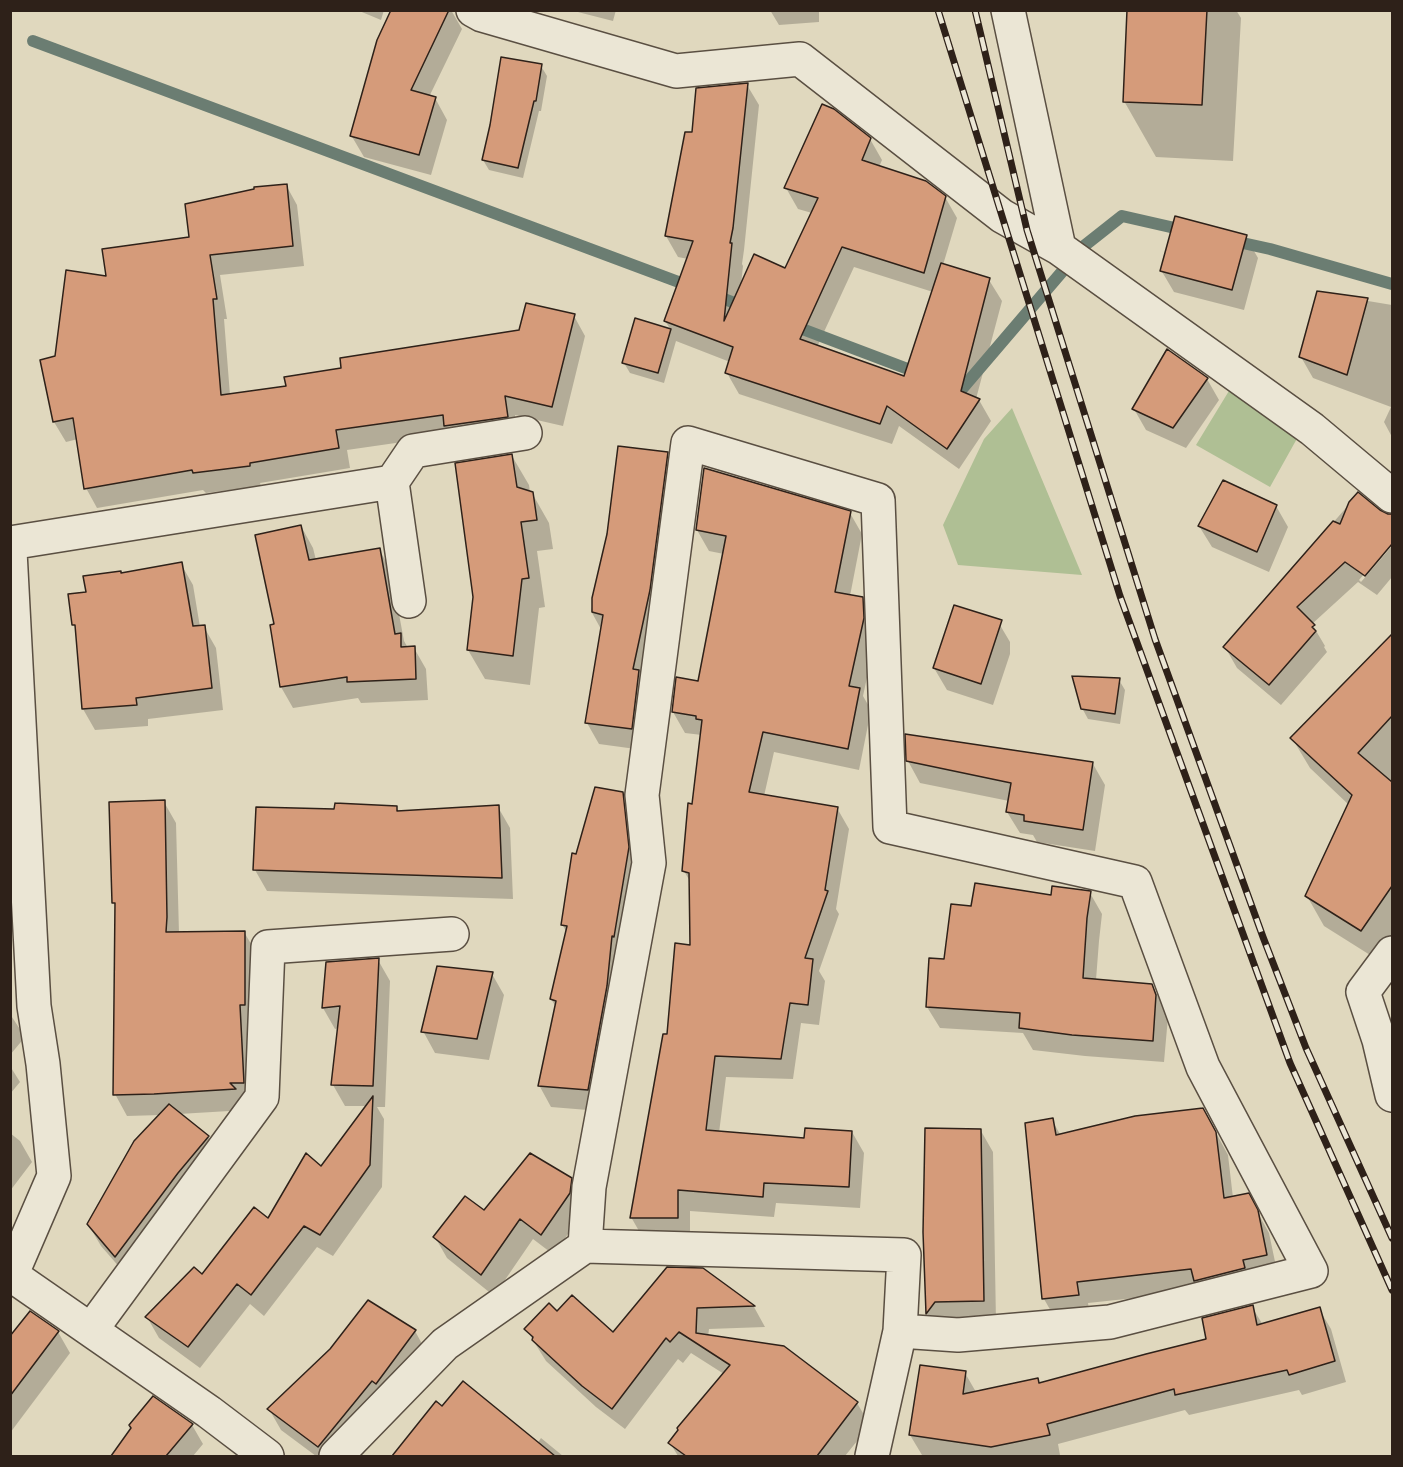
<!DOCTYPE html>
<html>
<head>
<meta charset="utf-8">
<style>
	body { margin:0 }
	#map { position:relative; width:1403px; height:1467px; overflow:hidden; background:#e0d8be; font-family:"IM FELL Double Pica",serif }
	canvas { display:block }
	.frame { position:absolute; inset:0; border:12px solid #2e2119; pointer-events:none }
</style>
</head>
<body>
<div id="map">
<canvas width="1403" height="1467"></canvas>
<div class="frame"></div>
</div>
<script>
const context = document.querySelector('canvas').getContext('2d');
context.lineJoin = 'round';
function fillPath(path, color) {
  context.fillStyle = color;
  context.fill(path, 'evenodd');
}
function poly(rows) {
  const path = new Path2D();
  for (const r of rows) {
    path.moveTo(r[0], r[1]);
    for (let i = 2; i < r.length; i += 2) path.lineTo(r[i], r[i + 1]);
  }
  return path;
}
function strokePath(path, color, width, dash) {
  context.strokeStyle = color;
  context.lineWidth = width;
  context.lineCap = dash ? 'butt' : 'round';
  context.setLineDash(dash || []);
  context.stroke(path);
}
fillPath(poly([
	[1235,381,1299,435,1270,487,1196,445],
	[1012,408,1082,575,958,565,943,525,984,439]
]), '#afbf94');
fillPath(poly([
	[357,10,384,10,381,20],
	[393,10,451,10,462,29,429,97,435,98,447,120,431,175,364,157,351,135],
	[570,10,616,10,613,21],
	[770,10,819,10,819,22,779,25],
	[1129,10,1236,10,1241,18,1233,161,1156,157,1124,101],
	[541,66,547,76,541,111,539,111,523,178,489,170,483,160],
	[747,85,759,105,744,250,742,264,743,266,741,285,786,270,812,213,798,209,786,188,870,139,882,160,879,167,945,197,957,218,943,265,989,280,1002,301,976,399,979,400,991,421,959,469,899,426,892,444,739,394,727,373,730,362,676,341,664,383,630,373,624,363,636,320,671,330,665,321,688,259,678,257,666,236,693,134],
	[854,267,933,292,905,378,817,347],
	[286,185,297,205,304,266,220,275,227,319,224,319,230,395,287,387,343,369,520,331,574,316,585,336,563,426,515,415,518,437,451,435,347,450,350,468,260,483,261,486,206,493,203,490,97,508,86,488,78,439,66,442,54,422,41,361,56,357,108,278,191,238],
	[1246,237,1258,258,1244,310,1174,292,1161,270],
	[1367,299,1368,301,1392,305,1392,437,1384,422,1391,407,1313,378,1301,357],
	[1207,379,1219,400,1186,448,1146,430,1134,409],
	[667,454,679,475,643,750,599,744,587,723,602,631,591,611,608,534],
	[512,456,529,485,530,492,532,493,549,523,553,549,537,551,545,607,539,608,530,685,485,679,468,650],
	[1358,494,1380,512,1389,516,1392,516,1392,542,1359,580,1361,582,1392,546,1392,577,1377,595,1358,582,1312,624,1325,646,1324,647,1327,652,1281,705,1237,668,1225,647],
	[1276,506,1288,527,1269,572,1212,547,1199,526],
	[850,513,862,534,850,596,862,599,874,620,875,640,863,696,871,710,859,770,774,752,764,796,837,808,849,829,836,909,839,914,819,971,825,981,819,1025,801,1023,793,1079,726,1077,719,1133,806,1140,852,1132,864,1153,860,1208,776,1203,774,1217,690,1211,690,1238,643,1238,631,1217,664,1033,669,1034,691,947,691,883,684,871,702,735,685,733,673,712,699,683,724,554,709,551,697,530],
	[301,526,313,548,316,560,379,549,391,571,404,641,408,648,414,648,426,669,428,700,361,703,358,698,293,708,281,687,276,625],
	[181,564,193,585,200,627,204,627,216,648,223,710,148,719,148,726,95,730,83,709,77,631,74,625,87,593],
	[997,620,1010,642,1010,654,993,705,947,690,934,668],
	[1392,636,1392,940,1378,960,1324,926,1307,896,1349,805,1310,768,1292,738],
	[1119,680,1125,690,1120,724,1088,719,1082,708],
	[908,761,1093,764,1105,785,1095,851,1037,842,1033,835,1020,833,1007,812,1009,801,920,783],
	[623,793,635,815,640,872,600,1111,551,1107,539,1085,556,1007,551,999,567,933,562,924,576,856],
	[164,802,176,823,179,933,244,932,257,954,255,1104,246,1110,179,1114,208,1137,220,1158,128,1277,101,1246,88,1224,161,1115,127,1116,115,1094,116,908,114,903],
	[396,807,399,812,498,807,510,828,513,899,267,891,255,870,336,811],
	[1090,893,1102,914,1099,941,1096,980,1152,985,1164,1007,1168,1017,1164,1062,1085,1056,1033,1050,1023,1033,940,1028,927,1007,945,961,972,908],
	[378,960,390,981,385,1107,377,1107,384,1119,382,1187,333,1256,317,1247,264,1316,250,1304,200,1368,159,1338,147,1317,202,1276,268,1220,322,1169,367,1106,345,1106,333,1085,339,1028,335,1029,323,1008],
	[492,974,504,995,489,1060,435,1053,423,1031],
	[10,1014,25,1037,10,1055],
	[10,1066,20,1082,10,1094],
	[1052,1120,1061,1136,1215,1131,1228,1155,1233,1198,1248,1195,1269,1233,1278,1276,1201,1291,1088,1303,1090,1316,1056,1320,1044,1299],
	[981,1131,993,1152,996,1322,939,1334,927,1314,925,1232],
	[10,1133,20,1141,32,1162,10,1191],
	[570,1179,583,1201,581,1214,554,1255,533,1239,494,1296,447,1258,435,1237,484,1212],
	[703,1270,754,1307,765,1327,709,1329,708,1337,784,1347,857,1403,870,1425,845,1456,678,1456,670,1443,724,1374,691,1353,683,1363,678,1359,625,1429,596,1407,546,1361,526,1329,557,1313,613,1334],
	[1252,1307,1263,1325,1319,1309,1331,1329,1346,1382,1302,1395,1299,1390,1189,1415,1185,1410,1058,1444,1060,1455,1055,1456,922,1455,910,1435,965,1373,976,1392,1037,1379,1040,1384,1208,1341],
	[415,1331,427,1353,340,1456,316,1456,281,1430,269,1409],
	[58,1332,70,1353,10,1433,10,1338],
	[436,1403,442,1408,537,1444,541,1438,563,1456,394,1456],
	[192,1425,203,1444,193,1456,113,1456,132,1429]
]), '#0003');
strokePath(poly([
	[33,41,692,287],
	[1229,240,1270,249,1392,284],
	[711,294,748,308],
	[789,324,921,374],
	[946,384,961,390,1084,246,1122,216,1188,231]
]), '#6b7d72', 12);
const building = poly([
	[391,10,449,10,411,90,436,97,419,155,350,136,377,40,391,10],
	[1127,10,1207,10,1202,105,1123,102,1127,10],
	[501,57,542,64,536,101,534,101,518,168,482,160,490,125,501,57],
	[748,83,733,228,730,243,732,243,724,321,754,254,785,268,818,198,784,188,822,104,834,109,871,138,862,160,926,181,946,196,924,273,842,247,800,339,904,376,941,263,990,278,961,391,980,399,947,449,887,406,880,424,725,373,733,347,664,321,693,241,665,236,685,132,692,132,696,88,748,83],
	[287,184,293,246,210,255,217,299,213,299,221,395,286,386,284,377,341,368,340,358,519,330,526,303,575,314,552,407,505,396,508,417,444,426,443,415,336,430,339,448,250,463,250,466,193,473,192,470,84,489,73,418,53,422,40,360,55,356,66,270,106,276,102,249,189,237,185,204,254,189,254,187,287,184],
	[1175,216,1247,235,1232,290,1160,271,1175,216],
	[1317,291,1368,298,1347,375,1299,357,1317,291],
	[635,318,671,329,658,373,622,363,635,318],
	[1167,349,1208,378,1173,428,1132,409,1167,349],
	[618,446,668,452,650,590,633,669,639,670,632,729,585,723,603,615,592,612,592,598,607,534,618,446],
	[512,454,517,487,533,492,537,520,521,522,529,578,522,579,513,656,467,650,473,597,455,463,512,454],
	[704,468,851,511,835,592,863,597,864,618,849,686,860,688,848,749,763,732,749,792,838,807,825,890,828,891,805,958,813,959,808,1005,790,1003,781,1059,715,1056,706,1130,804,1138,805,1128,852,1131,849,1187,764,1183,763,1197,678,1190,678,1218,630,1218,663,1034,667,1034,675,943,690,945,689,873,682,871,688,803,692,804,702,720,696,719,696,716,672,712,676,677,698,681,726,536,696,530,704,468],
	[1223,480,1277,505,1257,552,1198,526,1223,480],
	[1358,492,1380,510,1388,514,1392,514,1392,544,1365,576,1345,562,1297,607,1315,625,1312,627,1316,631,1269,685,1223,647,1333,521,1340,524,1349,502,1358,492],
	[301,525,309,560,380,548,395,634,401,633,401,647,415,646,416,679,347,682,347,677,280,687,270,625,274,624,255,535,301,525],
	[182,562,193,626,205,625,212,688,136,698,137,705,82,709,75,625,72,625,68,594,86,592,83,576,121,571,121,573,182,562],
	[954,605,1002,620,981,684,933,668,954,605],
	[1392,634,1392,716,1358,753,1392,782,1392,886,1361,931,1305,896,1352,795,1290,738,1392,634],
	[1072,676,1120,678,1115,714,1081,709,1072,676],
	[905,734,1093,762,1083,830,1024,821,1024,815,1006,812,1011,783,906,761,905,734],
	[595,787,623,792,629,847,614,937,612,936,607,986,588,1090,538,1086,556,1001,550,999,567,926,561,925,572,853,576,854,595,787],
	[165,800,167,917,166,932,245,931,245,1005,240,1005,244,1083,230,1083,236,1089,154,1094,113,1095,115,903,112,903,109,802,165,800],
	[335,803,397,806,397,811,499,805,502,878,253,870,256,807,334,809,335,803],
	[975,883,1051,895,1052,886,1091,891,1087,918,1083,978,1152,984,1156,995,1153,1041,1072,1035,1019,1028,1020,1013,926,1007,929,958,944,959,951,904,971,906,975,883],
	[379,958,373,1086,331,1085,340,1006,322,1008,326,962,379,958],
	[437,966,493,972,477,1039,421,1032,437,966],
	[373,1096,370,1165,320,1235,304,1226,251,1295,237,1284,188,1347,145,1317,194,1267,202,1274,254,1207,268,1218,306,1153,321,1166,373,1096],
	[169,1104,209,1136,178,1173,115,1257,87,1224,134,1141,169,1104],
	[1203,1108,1216,1132,1224,1198,1249,1193,1258,1210,1267,1255,1243,1260,1245,1268,1194,1281,1191,1269,1077,1282,1079,1295,1042,1299,1025,1123,1053,1118,1056,1135,1135,1116,1203,1108],
	[925,1128,981,1129,984,1301,935,1302,926,1314,923,1232,925,1128],
	[530,1153,572,1178,570,1193,541,1235,520,1219,481,1275,433,1237,465,1196,484,1210,530,1153],
	[667,1267,703,1268,755,1306,697,1308,696,1333,784,1346,858,1402,817,1456,686,1456,668,1443,678,1430,677,1428,730,1365,679,1332,670,1342,666,1338,612,1409,582,1386,532,1340,533,1337,524,1329,549,1303,557,1311,572,1295,613,1332,667,1267],
	[368,1300,416,1330,376,1384,372,1381,318,1447,267,1409,330,1349,368,1300],
	[1253,1305,1257,1325,1320,1307,1335,1361,1289,1375,1287,1370,1175,1395,1174,1389,1047,1424,1050,1435,991,1447,909,1435,920,1365,966,1371,963,1394,1038,1378,1039,1383,1146,1354,1206,1339,1202,1318,1253,1305],
	[30,1311,59,1331,10,1396,10,1336,30,1311],
	[463,1381,555,1456,392,1456,436,1401,442,1406,463,1381],
	[153,1396,193,1424,166,1456,111,1456,131,1428,129,1425,153,1396]
]);
fillPath(building, '#d59b7a');
strokePath(building, '#2e2119', 1.5);
const minor = poly([
	[473,10,482,15,676,71,800,59,1002,216,1059,248,1312,429,1392,496],
	[1008,10,1059,248],
	[392,482,409,601],
	[10,543,392,482,413,451,525,433],
	[10,551,34,1006,43,1064,54,1176,10,1278],
	[1392,953,1363,992,1379,1040,1392,1095],
	[585,1246,589,1187,649,863,642,795,688,443,878,500,890,827,1135,882,1203,1067,1311,1271,1110,1322,958,1335,900,1331],
	[10,1274,209,1412,267,1456],
	[91,1330,262,1097,268,947,452,934],
	[336,1456,445,1344,585,1246,904,1255,900,1331,872,1456]
]);
strokePath(minor, '#5a4f42', 36);
strokePath(minor, '#ebe6d5', 33);
const rail = poly([
	[938,10,1120,596,1290,1063,1392,1290],
	[975,10,1027,230,1155,639,1263,937,1306,1048,1392,1238]
]);
strokePath(rail, '#2e2119', 7);
strokePath(rail, '#ebe6d5', 4.5, [14]);
</script>
</body>
</html>
